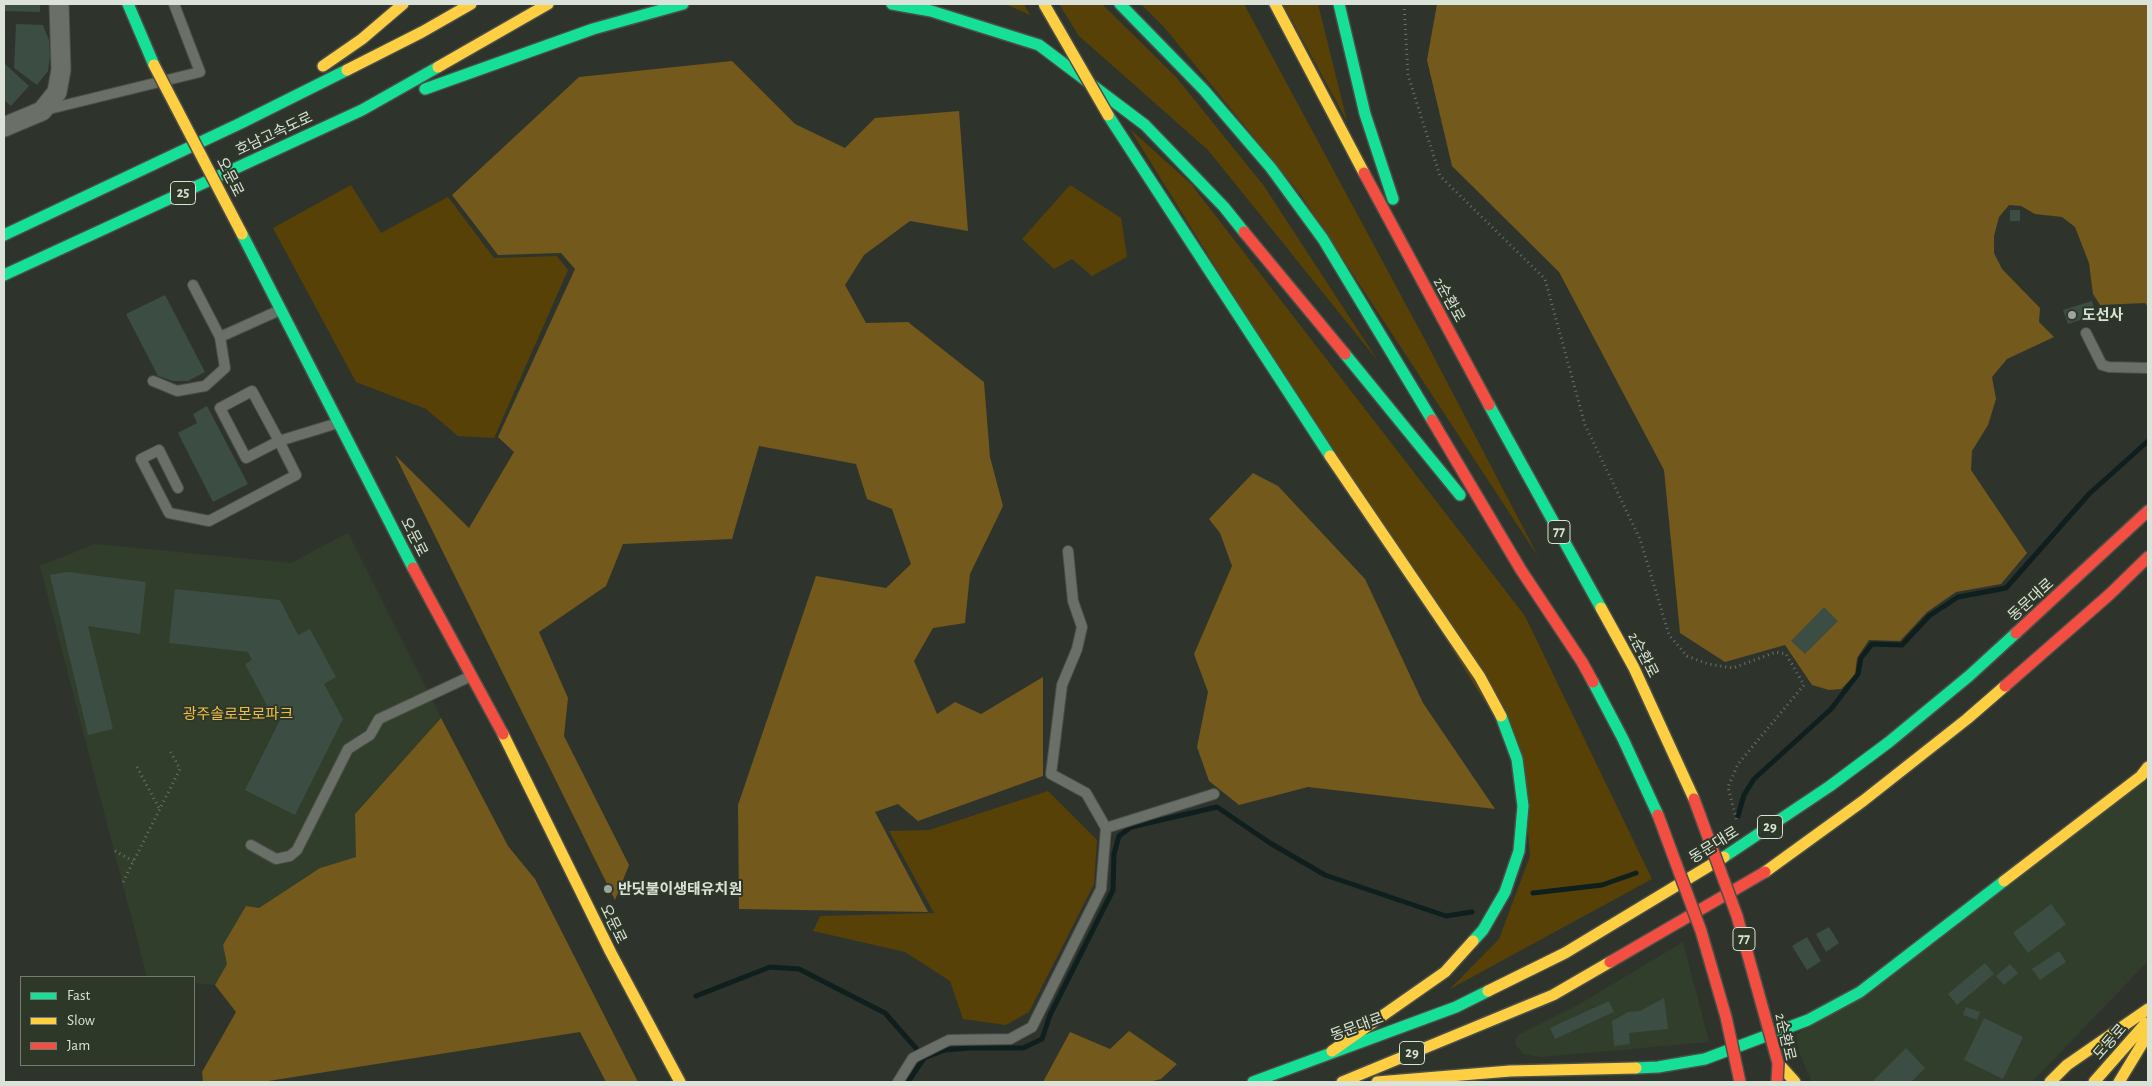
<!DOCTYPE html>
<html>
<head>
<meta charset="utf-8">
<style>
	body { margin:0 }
	#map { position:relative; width:2152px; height:1086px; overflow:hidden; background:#2e342c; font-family:"Alegreya Sans",sans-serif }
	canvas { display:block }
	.frame { position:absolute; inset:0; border:5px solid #dbe2d8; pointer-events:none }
	.legend { position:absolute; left:20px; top:976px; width:175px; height:90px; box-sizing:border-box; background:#2d3829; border:1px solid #737c6f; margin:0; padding:6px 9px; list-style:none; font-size:15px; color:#dbe2d8 }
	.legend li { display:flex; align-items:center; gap:10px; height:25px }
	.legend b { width:25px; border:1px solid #737c6f }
</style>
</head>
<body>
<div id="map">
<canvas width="2152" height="1086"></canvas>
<div class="frame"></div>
<ul class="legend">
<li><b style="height:6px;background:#16e098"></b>Fast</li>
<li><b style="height:6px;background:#ffcf43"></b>Slow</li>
<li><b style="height:6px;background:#f24e42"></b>Jam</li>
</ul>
</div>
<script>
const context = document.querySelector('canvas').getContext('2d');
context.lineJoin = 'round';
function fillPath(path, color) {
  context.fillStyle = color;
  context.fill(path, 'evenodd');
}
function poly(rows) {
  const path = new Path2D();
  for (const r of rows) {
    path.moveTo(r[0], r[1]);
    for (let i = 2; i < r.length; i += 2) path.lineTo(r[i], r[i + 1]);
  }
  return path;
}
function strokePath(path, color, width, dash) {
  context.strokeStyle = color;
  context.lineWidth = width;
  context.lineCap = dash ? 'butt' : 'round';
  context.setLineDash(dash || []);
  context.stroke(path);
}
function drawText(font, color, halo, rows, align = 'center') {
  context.font = font + ' "Alegreya Sans","Noto Sans KR",sans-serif';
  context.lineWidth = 4;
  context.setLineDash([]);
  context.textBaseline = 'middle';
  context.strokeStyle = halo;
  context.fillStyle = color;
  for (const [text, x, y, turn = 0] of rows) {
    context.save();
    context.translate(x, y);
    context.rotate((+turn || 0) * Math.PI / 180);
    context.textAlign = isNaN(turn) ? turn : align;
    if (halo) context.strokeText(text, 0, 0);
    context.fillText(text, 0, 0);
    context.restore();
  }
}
fillPath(poly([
	[348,533,441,718,355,813,357,857,320,868,259,908,215,985,194,983,194,977,147,977,40,566,95,544,291,563],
	[2148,779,2148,961,2032,1082,1812,1082,1800,1055,1796,1035],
	[1683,942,1709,1042,1540,1057,1523,1054,1515,1043,1518,1035,1578,1005]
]), '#323e2c');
fillPath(poly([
	[1005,4,1024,4,1030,15],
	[1059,4,1102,4,1176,77,1264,186,1378,361,1208,150,1079,36],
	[1141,4,1244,4,1425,340,1539,558,1301,195,1164,27],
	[1283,4,1318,4,1347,121],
	[1130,129,1191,184,1525,616,1652,879,1450,989,1499,939,1530,856,1522,762],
	[351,185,381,233,448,197,494,258,557,256,568,270,494,438,458,436,426,409,356,382,273,228],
	[1070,185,1121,218,1127,257,1092,276,1072,259,1054,269,1022,239],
	[1048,791,1097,840,1094,884,1029,1012,1006,1025,963,1019,950,981,905,952,813,931,820,916,934,913,889,831,929,830]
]), '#574106');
fillPath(poly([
	[1437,4,2148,4,2148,307,2145,303,2100,305,2093,294,2089,263,2075,227,2062,217,2035,214,2021,206,2009,205,1999,217,1994,236,1994,253,2002,269,2040,308,2039,322,2054,337,2007,359,1992,377,1996,399,1988,425,1972,451,1971,470,2027,553,2001,584,1956,592,1927,612,1900,641,1869,640,1857,658,1855,675,1841,689,1829,690,1812,685,1785,645,1725,662,1680,633,1664,470,1559,272,1452,166,1427,60],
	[732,61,795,124,845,148,875,118,959,111,968,231,910,221,864,255,845,285,866,323,908,322,984,382,990,457,1003,506,970,574,965,623,933,628,914,661,937,714,955,702,981,714,1043,677,1043,776,918,821,898,804,875,812,928,912,739,909,738,805,816,576,886,588,911,564,892,509,867,499,856,464,759,446,732,539,623,544,606,586,539,632,568,698,564,736,629,865,615,900,395,455,469,528,514,452,498,437,575,269,561,253,498,255,452,195,579,77],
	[1253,473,1278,486,1365,579,1423,703,1495,809,1308,787,1239,805,1209,781,1197,747,1208,692,1194,654,1232,566,1220,533,1209,519],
	[441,718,508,846,535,879,638,1082,606,1082,580,1032,262,1082,203,1082,202,1072,236,1012,215,985,227,964,223,945,246,906,259,908,320,868,356,857,355,814],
	[1129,1031,1177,1064,1161,1079,1149,1082,1043,1082,1070,1032,1110,1049]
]), '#73591c');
strokePath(poly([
	[1738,816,1744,795,1754,779,1831,709,1858,674,1861,658,1872,644,1902,645,1929,616,1958,597,2006,588,2089,494,2148,441],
	[1533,893,1602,885,1636,873],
	[696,996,770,967,799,969,885,1013,921,1054],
	[908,1082,924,1058,945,1050,969,1048,1023,1048,1042,1039,1050,1015,1113,890,1114,854,1119,836,1131,827,1217,807,1270,843,1325,875,1446,916,1472,912]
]), '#0f1f1d', 5);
fillPath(poly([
	[4,4,40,4,40,12,4,11],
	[16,24,43,25,49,40,50,56,48,71,37,85,14,68],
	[4,63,29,86,11,106,4,100],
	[2010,210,2020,210,2020,221,2010,221],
	[165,295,205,372,188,381,173,381,158,376,126,314],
	[2092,301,2096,315,2068,324,2063,310],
	[207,406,248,484,213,502,178,433,197,423,193,414],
	[67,572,146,582,140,634,88,626,113,729,88,735,50,575],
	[175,589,280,600,298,635,310,629,336,677,324,684,343,719,295,815,245,790,282,716,278,708,271,713,245,664,252,660,248,652,169,643],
	[1824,607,1838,621,1805,654,1791,641],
	[2051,904,2066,924,2028,953,2013,933],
	[1829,927,1839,943,1826,952,1816,934],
	[1807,937,1821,961,1807,970,1792,946],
	[2059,951,2066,962,2040,980,2032,969],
	[1985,963,1994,974,1957,1005,1948,994],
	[2010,964,2018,973,2004,985,1996,976],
	[1664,998,1668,1029,1629,1033,1630,1044,1614,1046,1612,1021,1628,1012,1640,1011],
	[1609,1001,1614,1012,1555,1039,1550,1028],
	[1966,1007,1980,1012,1977,1020,1963,1015],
	[1984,1018,2023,1037,2003,1079,1964,1060],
	[1906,1048,1925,1068,1911,1082,1872,1082]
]), '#3c4d43');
const lane = poly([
	[45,110,200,72,174,4],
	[193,285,220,337],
	[2086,333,2102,365,2109,367,2148,368],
	[153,381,177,391,205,386,225,368,220,337,280,310],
	[178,488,159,450,141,459,169,513,209,521,296,475,279,441,252,391,220,408,246,458,279,441,338,423],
	[1106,828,1214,794],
	[251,845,276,859,290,856,297,850,348,749,370,735,379,719,471,676],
	[898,1082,913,1058,949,1040,1010,1039,1032,1027,1101,889,1106,828,1086,793,1051,774,1062,685,1077,649,1082,627,1073,601,1068,551]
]);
const street = poly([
	[4,127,42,111,57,92,61,70,59,4]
]);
const fast = poly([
	[128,4,154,65],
	[892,4,931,11,1039,45,1145,125,1224,207,1244,232],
	[1120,4,1204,90,1271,168,1323,239,1432,420],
	[1339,4,1365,114,1393,199],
	[425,89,593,29,683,4],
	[1108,115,1330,456],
	[242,234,413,568],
	[4,235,241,123,347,70],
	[4,275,362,110,438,67],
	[1345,354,1460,495],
	[1489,405,1601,608],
	[1593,682,1623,739,1658,815],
	[1724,857,1830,786,1889,742,1969,676,2016,633],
	[1473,941,1483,930,1505,892,1519,851,1523,806,1517,759,1501,716],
	[1636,1068,1658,1067,1705,1059,1808,1020,1860,992,2004,881],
	[1253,1082,1456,1007,1488,991]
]);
const slow = poly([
	[1275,4,1364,173],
	[323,66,362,39,403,4],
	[438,67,548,4],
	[347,70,422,32,471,4],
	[1330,456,1480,677,1501,716],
	[1601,608,1634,668,1694,799],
	[503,734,611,953,680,1082],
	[1765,872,1863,801,1967,719,2005,686],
	[2004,881,2141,776,2148,767],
	[1488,991,1565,953,1724,857],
	[1332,1051,1445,972,1473,941],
	[1778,1063,1795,1082],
	[1342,1082,1553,995,1610,962],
	[1377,1082,1510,1071,1636,1068],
	[2050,1082,2067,1065,2148,1009],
	[2094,1082,2146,1023],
	[2119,1082,2148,1034]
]);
const jam = poly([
	[1364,173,1489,405],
	[1244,232,1345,354],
	[1432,420,1521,570,1582,662,1593,682],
	[413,568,503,734],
	[2016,633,2148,511],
	[2005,686,2110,594,2148,557],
	[1610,962,1765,872]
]);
strokePath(lane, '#4a4f48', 12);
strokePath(street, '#4a4f48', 21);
strokePath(fast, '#4a4f48', 14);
strokePath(slow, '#4a4f48', 14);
strokePath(jam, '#4a4f48', 14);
strokePath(poly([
	[1404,4,1408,75,1440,176,1545,279,1585,425,1640,539,1669,635,1687,656,1708,664,1733,668,1776,652,1786,654,1804,685,1738,764,1728,787,1737,822],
	[137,767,159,808],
	[115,851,133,861],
	[123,882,180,769,169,749]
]), '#6c706a', 3, [1, 4]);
strokePath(lane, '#6a7068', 10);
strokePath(street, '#6a7068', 19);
strokePath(fast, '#16e098', 11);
strokePath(slow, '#ffcf43', 11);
strokePath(jam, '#f24e42', 11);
const slowBridge = poly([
	[1044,4,1108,115],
	[154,65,242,234]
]);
const jamBridge = poly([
	[1694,799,1737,916,1778,1063,1777,1082],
	[1658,815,1701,931,1726,1017,1740,1082]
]);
strokePath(slowBridge, '#4a4f48', 14, []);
strokePath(jamBridge, '#4a4f48', 14, []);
strokePath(slowBridge, '#ffcf43', 11);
strokePath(jamBridge, '#f24e42', 11);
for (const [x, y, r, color] of [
	[2072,315,5,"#9ea59c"],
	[608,889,5,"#9ea59c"]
]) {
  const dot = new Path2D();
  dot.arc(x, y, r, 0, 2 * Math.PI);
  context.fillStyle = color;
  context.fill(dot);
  strokePath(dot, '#2d3829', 2);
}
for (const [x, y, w] of [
	[183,193,25],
	[1559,532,22],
	[1770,827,25],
	[1744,939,22],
	[1412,1053,25]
]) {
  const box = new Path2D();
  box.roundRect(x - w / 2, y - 11.5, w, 23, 4);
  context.fillStyle = '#2d3829';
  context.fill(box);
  strokePath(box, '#dbe2d8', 1);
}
drawText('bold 14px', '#dbe2d8', null, [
	["25",183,193],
	["77",1559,532],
	["29",1770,827],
	["77",1744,939],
	["29",1412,1053]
]);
drawText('15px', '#dbe2d8', '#2d3829', [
	["호남고속도로",274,134,-25],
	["오문로",230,177,63],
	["2순환로",1449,300,61],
	["오문로",414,537,63],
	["동문대로",2031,600,-42],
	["2순환로",1643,655,63],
	["동문대로",1714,845,-32],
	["오문로",613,924,64],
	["동문대로",1357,1027,-20],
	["2순환로",1785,1037,77],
	["도동로",2110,1042,-49]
]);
drawText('bold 15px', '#dbe2d8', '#2d3829', [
	["도선사",2082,315],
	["반딧불이생태유치원",618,889]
], 'left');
drawText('15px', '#f2bd45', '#2d3829', [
	["광주솔로몬로파크",238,714]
]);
</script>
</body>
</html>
